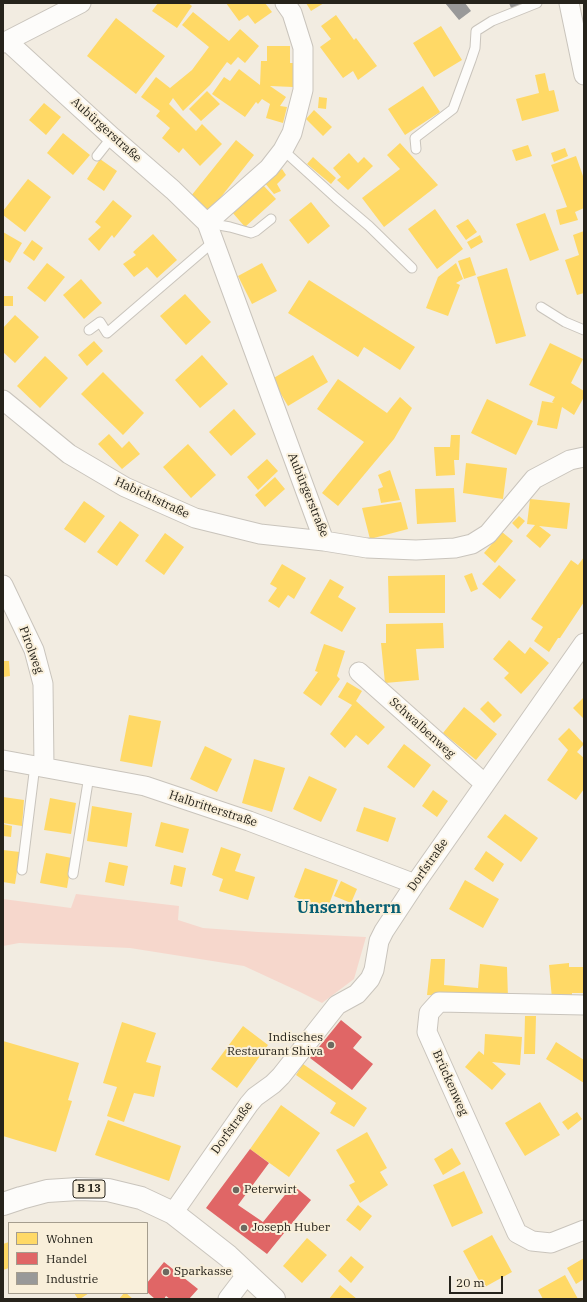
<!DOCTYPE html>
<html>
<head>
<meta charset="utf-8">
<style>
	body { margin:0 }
	#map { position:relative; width:587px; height:1302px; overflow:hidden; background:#f2ece1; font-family:"IBM Plex Serif",serif }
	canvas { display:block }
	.frame { position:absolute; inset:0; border:4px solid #26231b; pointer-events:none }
	.legend { position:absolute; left:8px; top:1222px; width:140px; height:72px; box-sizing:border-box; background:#f9efda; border:1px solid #a59d8e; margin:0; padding:5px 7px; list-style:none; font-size:12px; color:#26231b }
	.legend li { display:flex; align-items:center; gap:8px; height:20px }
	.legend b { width:20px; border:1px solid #a59d8e }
	.scale { position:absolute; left:449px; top:1276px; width:54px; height:18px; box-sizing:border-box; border:2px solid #26231b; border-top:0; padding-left:5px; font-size:12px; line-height:14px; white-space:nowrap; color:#26231b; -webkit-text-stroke:3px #f9efda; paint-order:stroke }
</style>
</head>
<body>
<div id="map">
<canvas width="587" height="1302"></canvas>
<div class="frame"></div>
<ul class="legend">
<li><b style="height:11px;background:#ffd966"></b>Wohnen</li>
<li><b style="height:11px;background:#e06666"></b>Handel</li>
<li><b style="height:11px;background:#999"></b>Industrie</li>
</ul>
<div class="scale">20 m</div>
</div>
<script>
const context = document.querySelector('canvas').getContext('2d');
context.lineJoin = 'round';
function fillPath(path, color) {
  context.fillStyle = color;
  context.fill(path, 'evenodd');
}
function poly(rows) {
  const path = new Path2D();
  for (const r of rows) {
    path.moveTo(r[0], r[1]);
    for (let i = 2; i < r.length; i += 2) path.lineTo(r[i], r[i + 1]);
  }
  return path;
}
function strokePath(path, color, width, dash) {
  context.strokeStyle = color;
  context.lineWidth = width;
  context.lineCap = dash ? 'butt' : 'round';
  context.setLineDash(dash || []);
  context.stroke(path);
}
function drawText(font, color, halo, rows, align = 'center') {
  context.font = font + ' "IBM Plex Serif",serif';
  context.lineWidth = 4;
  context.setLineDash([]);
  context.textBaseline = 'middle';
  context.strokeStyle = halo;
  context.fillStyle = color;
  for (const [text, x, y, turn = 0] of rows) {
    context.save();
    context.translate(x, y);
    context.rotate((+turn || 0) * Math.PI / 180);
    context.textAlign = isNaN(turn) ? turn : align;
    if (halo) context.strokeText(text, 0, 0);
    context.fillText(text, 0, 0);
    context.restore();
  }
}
fillPath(poly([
	[76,894,179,906,178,920,203,928,258,932,366,937,354,979,322,1003,298,991,244,966,130,948,19,943,3,946,3,899,71,908]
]), '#f6d7cc');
fillPath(poly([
	[158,3,188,3,192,6,177,28,152,11],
	[226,3,265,3,272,12,255,24,248,15,239,21],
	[306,3,324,3,311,11],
	[193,12,229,41,240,29,259,46,245,63,238,57,231,65,227,62,210,85,183,111,173,98,169,104,196,131,202,124,222,144,200,166,183,148,179,153,162,138,170,128,156,116,160,111,141,97,156,77,170,88,192,70,209,47,182,25],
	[336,15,354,40,356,38,377,66,358,80,353,71,343,78,320,47,331,39,321,26],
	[116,18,165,56,136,94,87,56],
	[441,26,462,60,434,77,413,43],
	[267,46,290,46,290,63,294,63,293,87,270,86,286,97,280,106,287,107,283,123,266,118,270,104,262,99,258,104,256,102,245,117,212,94,224,77,230,81,239,69,260,85,261,61,267,61],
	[545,73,549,91,554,90,559,111,522,121,516,99,539,93,535,75],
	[423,86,440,112,405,135,388,109],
	[207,91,220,104,201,121,189,109],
	[319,97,327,98,326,109,318,108],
	[44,103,61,117,46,135,29,120],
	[314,110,332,127,323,136,306,119],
	[63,133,90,155,73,175,47,153],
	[236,140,254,155,210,211,191,196],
	[400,143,438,185,384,227,362,198,400,169,387,155],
	[528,145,532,156,516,161,512,150],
	[565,148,568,156,554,162,551,153],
	[349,153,358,163,364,157,373,166,348,190,337,180,341,177,333,168],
	[576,156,584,179,584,208,575,212,578,220,560,225,556,210,567,207,551,165],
	[313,157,336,178,331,184,307,164],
	[100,159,117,171,104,191,87,179],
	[282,169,286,175,277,184,281,191,274,194,264,182],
	[28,179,51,197,25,232,3,215,3,211],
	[263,185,276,199,245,227,232,212],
	[113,200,132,216,114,238,112,235,99,251,88,239,101,227,95,222],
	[311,202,330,226,308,244,289,220],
	[435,209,463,249,437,269,408,229],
	[545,213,559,250,530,261,516,224],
	[468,219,477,232,466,240,456,226],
	[584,231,584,293,577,295,565,260,579,255,573,235],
	[3,232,22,243,10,263,3,259],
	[153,234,177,260,157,278,147,267,134,277,123,264,136,255,133,252],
	[480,235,483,242,471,249,467,242],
	[32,240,43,248,34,261,23,253],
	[470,257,476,275,464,279,458,261],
	[47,263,65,277,45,302,27,288],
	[262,263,277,291,252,304,238,276],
	[456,263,463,279,456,283,460,285,448,316,426,308,438,277],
	[507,268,526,336,496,344,477,277],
	[81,279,102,303,84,319,63,295],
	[309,280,415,347,400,370,364,347,358,357,288,313],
	[185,294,211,322,186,345,160,316],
	[3,296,13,296,13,306,3,306],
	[15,315,39,337,15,363,3,352,3,328],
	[94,341,103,351,87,366,78,355],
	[550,343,583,359,571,383,584,391,584,397,574,415,562,407,557,429,537,425,542,401,554,403,552,402,555,397,529,385],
	[202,355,228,384,200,408,175,380],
	[313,355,328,382,288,406,272,379],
	[45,356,68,378,40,408,17,386],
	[103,372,144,413,123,435,81,394],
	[338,379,387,413,400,397,412,408,394,439,338,506,322,493,364,442,317,409],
	[487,399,533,421,516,455,471,433],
	[234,409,256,434,231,456,209,432],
	[109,434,122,448,129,441,140,454,122,469,98,444],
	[451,435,460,435,459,460,454,460,455,475,436,476,434,447,450,447],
	[188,444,216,475,191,498,163,467],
	[267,459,278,471,258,490,247,477],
	[466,463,507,468,503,499,463,493],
	[390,470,400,500,381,503,378,489,383,487,378,475],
	[275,477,285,489,265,507,255,495],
	[454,488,456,522,417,524,415,489],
	[530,499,570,503,567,529,539,526,551,535,540,548,526,536,535,525,527,524],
	[84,501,105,516,85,543,64,529],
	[401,502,408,529,370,539,362,508],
	[519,516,525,521,518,529,512,523],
	[120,521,139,535,117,566,97,552],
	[502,532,513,541,495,563,484,553],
	[165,533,184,547,164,575,145,561],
	[584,557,584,602,560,638,558,638,549,652,534,641,543,627,531,619,571,560,578,565],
	[282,564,306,578,294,599,288,595,279,608,268,601,277,588,270,584],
	[499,565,516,580,500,599,482,584],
	[472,573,478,589,471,592,464,576],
	[445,575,445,613,389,613,388,576],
	[330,579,344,587,338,597,356,608,342,632,310,613],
	[443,623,444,648,416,649,419,680,385,683,381,643,386,643,386,624],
	[509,640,525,654,530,647,549,663,521,694,504,678,509,673,493,659],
	[324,644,345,651,337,676,340,679,321,706,303,693,318,672,315,671],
	[3,661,9,661,10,676,3,677],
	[347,682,362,691,356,701,385,727,368,745,356,735,345,748,330,734,352,705,338,697],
	[584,697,584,719,573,708],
	[488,701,502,715,494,723,480,709],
	[464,707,497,734,476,760,443,733],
	[129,715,161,721,152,767,120,761],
	[569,728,584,744,577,752,584,758,584,789,576,800,547,780,568,750,558,739],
	[404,744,431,765,414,788,387,767],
	[205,746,232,759,217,792,190,779],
	[254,759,285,768,272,812,242,803],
	[309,776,337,789,321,822,293,809],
	[433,790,448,801,437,817,422,806],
	[3,797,24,800,22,826,3,823],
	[50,798,76,803,71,834,44,830],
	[92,806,132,813,127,847,87,841],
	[364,807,396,818,388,842,356,831],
	[505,814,538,838,521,862,487,837],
	[161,822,189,829,183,853,155,846],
	[3,824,12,826,11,837,3,836],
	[221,847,241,854,235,871,255,877,248,900,219,891,223,879,212,875],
	[3,850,20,852,15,884,3,882],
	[486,851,504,864,493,882,474,869],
	[46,853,72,858,67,888,40,883],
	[109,862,128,866,124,886,105,882],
	[174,865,186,868,182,887,170,884],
	[305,868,338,880,327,910,294,897],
	[465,880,499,899,483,928,449,909],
	[341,881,357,889,351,903,334,896],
	[431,959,445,959,444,985,478,988,480,964,507,967,508,998,427,995],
	[569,963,569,967,584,967,584,993,572,993,572,999,552,999,549,965],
	[525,1016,536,1016,535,1054,524,1054],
	[122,1022,156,1033,146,1062,161,1066,154,1097,134,1093,124,1122,107,1116,117,1087,103,1083],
	[243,1026,268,1045,237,1088,211,1069],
	[485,1034,522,1037,520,1065,492,1062,506,1074,492,1090,465,1067,479,1051,484,1055],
	[3,1041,79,1063,68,1100,72,1101,56,1152,3,1136],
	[556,1042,584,1060,584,1083,546,1059],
	[303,1064,367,1108,354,1127,330,1113,336,1103,296,1075],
	[540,1102,560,1135,525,1156,505,1123],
	[281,1105,320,1133,289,1177,250,1149],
	[577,1112,582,1119,568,1130,562,1122],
	[108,1120,181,1146,169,1181,95,1155],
	[367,1132,387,1168,380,1172,388,1185,360,1203,349,1185,355,1182,336,1150],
	[452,1148,461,1164,443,1175,434,1159],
	[464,1171,483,1213,452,1227,433,1185],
	[358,1205,372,1216,360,1231,346,1220],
	[492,1235,512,1272,483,1288,463,1251],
	[307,1238,327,1255,302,1283,283,1266],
	[9,1242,9,1268,3,1270,3,1244],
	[351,1256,364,1267,351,1283,338,1271],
	[584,1258,584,1279,576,1284,567,1268],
	[565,1275,578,1299,543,1299,538,1290],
	[340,1285,357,1299,329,1299],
	[74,1293,89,1293,80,1299,78,1299],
	[124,1293,126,1293,133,1299,119,1299]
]), '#ffd966');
fillPath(poly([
	[341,1020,362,1037,353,1048,373,1064,352,1090,310,1058],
	[250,1149,269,1163,238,1205,263,1222,293,1185,311,1200,267,1254,206,1208],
	[164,1262,198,1289,189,1299,170,1299,166,1296,164,1299,155,1299,147,1292,147,1283]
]), '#e06666');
fillPath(poly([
	[445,3,465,3,471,11,459,20],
	[509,3,525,3,511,8]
]), '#999');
const lane = poly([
	[416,149,415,138,453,109,471,60,475,48,476,31,492,21,537,3],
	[283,150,336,198,369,226,412,268],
	[97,156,112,137],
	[208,223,230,227,251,233,256,231,271,219],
	[541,307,565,322,584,330],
	[89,330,100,322,107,333,213,242],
	[22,870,35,765],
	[73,874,89,776]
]);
const street = poly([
	[569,3,584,75],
	[7,41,81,3],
	[3,43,7,41,112,137,173,190,207,223,324,541,367,548,416,550,455,548,472,544,488,534,534,479,570,460,584,457],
	[207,223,269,168,283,150,292,133,303,90,303,48,292,13,285,3],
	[3,400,69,454,125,487,195,518,260,534,324,541],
	[3,585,34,650,43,684,44,767],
	[359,672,485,784],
	[3,760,145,786,249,821,415,884],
	[584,1005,439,1002,429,1013,427,1032,517,1233,532,1241,551,1243,584,1230],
	[173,1213,249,1104,255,1097,273,1084,281,1076,337,1005,357,994,370,979,374,970,379,941,384,931,415,884,584,643],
	[228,1299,247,1274]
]);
const primary = poly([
	[3,1204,21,1198,47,1191,78,1189,108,1190,141,1198,173,1213,228,1256,274,1299]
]);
strokePath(lane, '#c9c4bc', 11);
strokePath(street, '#c9c4bc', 21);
strokePath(primary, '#c9c4bc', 24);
strokePath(lane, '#fdfcfa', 9);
strokePath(street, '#fdfcfa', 19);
strokePath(primary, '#fdfcfa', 22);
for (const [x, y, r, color] of [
	[331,1045,4,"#6d6960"],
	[236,1190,4,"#6d6960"],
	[244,1228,4,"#6d6960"],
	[166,1272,4,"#6d6960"]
]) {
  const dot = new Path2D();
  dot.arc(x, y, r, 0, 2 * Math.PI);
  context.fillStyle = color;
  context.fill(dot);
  strokePath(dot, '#f9efda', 1.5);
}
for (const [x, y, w] of [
	[89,1189,32]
]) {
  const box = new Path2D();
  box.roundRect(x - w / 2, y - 9, w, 18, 3);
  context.fillStyle = '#f9efda';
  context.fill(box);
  strokePath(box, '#26231b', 1);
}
drawText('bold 11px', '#26231b', null, [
	["B 13",89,1189]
]);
drawText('12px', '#26231b', '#f9efda', [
	["Aubürgerstraße",106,130,42],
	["Aubürgerstraße",308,495,68],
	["Habichtstraße",152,498,25],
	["Pirolweg",31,650,70],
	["Schwalbenweg",422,728,42],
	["Halbritterstraße",213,809,18],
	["Dorfstraße",428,865,-55],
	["Brückenweg",450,1083,66],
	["Dorfstraße",232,1128,-54]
]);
drawText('12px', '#26231b', '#f9efda', [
	["Indisches",323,1038,"right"],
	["Restaurant Shiva",323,1052,"right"],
	["Peterwirt",244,1190],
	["Joseph Huber",252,1228],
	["Sparkasse",174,1272]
], 'left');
drawText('bold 16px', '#065e73', '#f9efda', [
	["Unsernherrn",349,908]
]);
</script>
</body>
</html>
